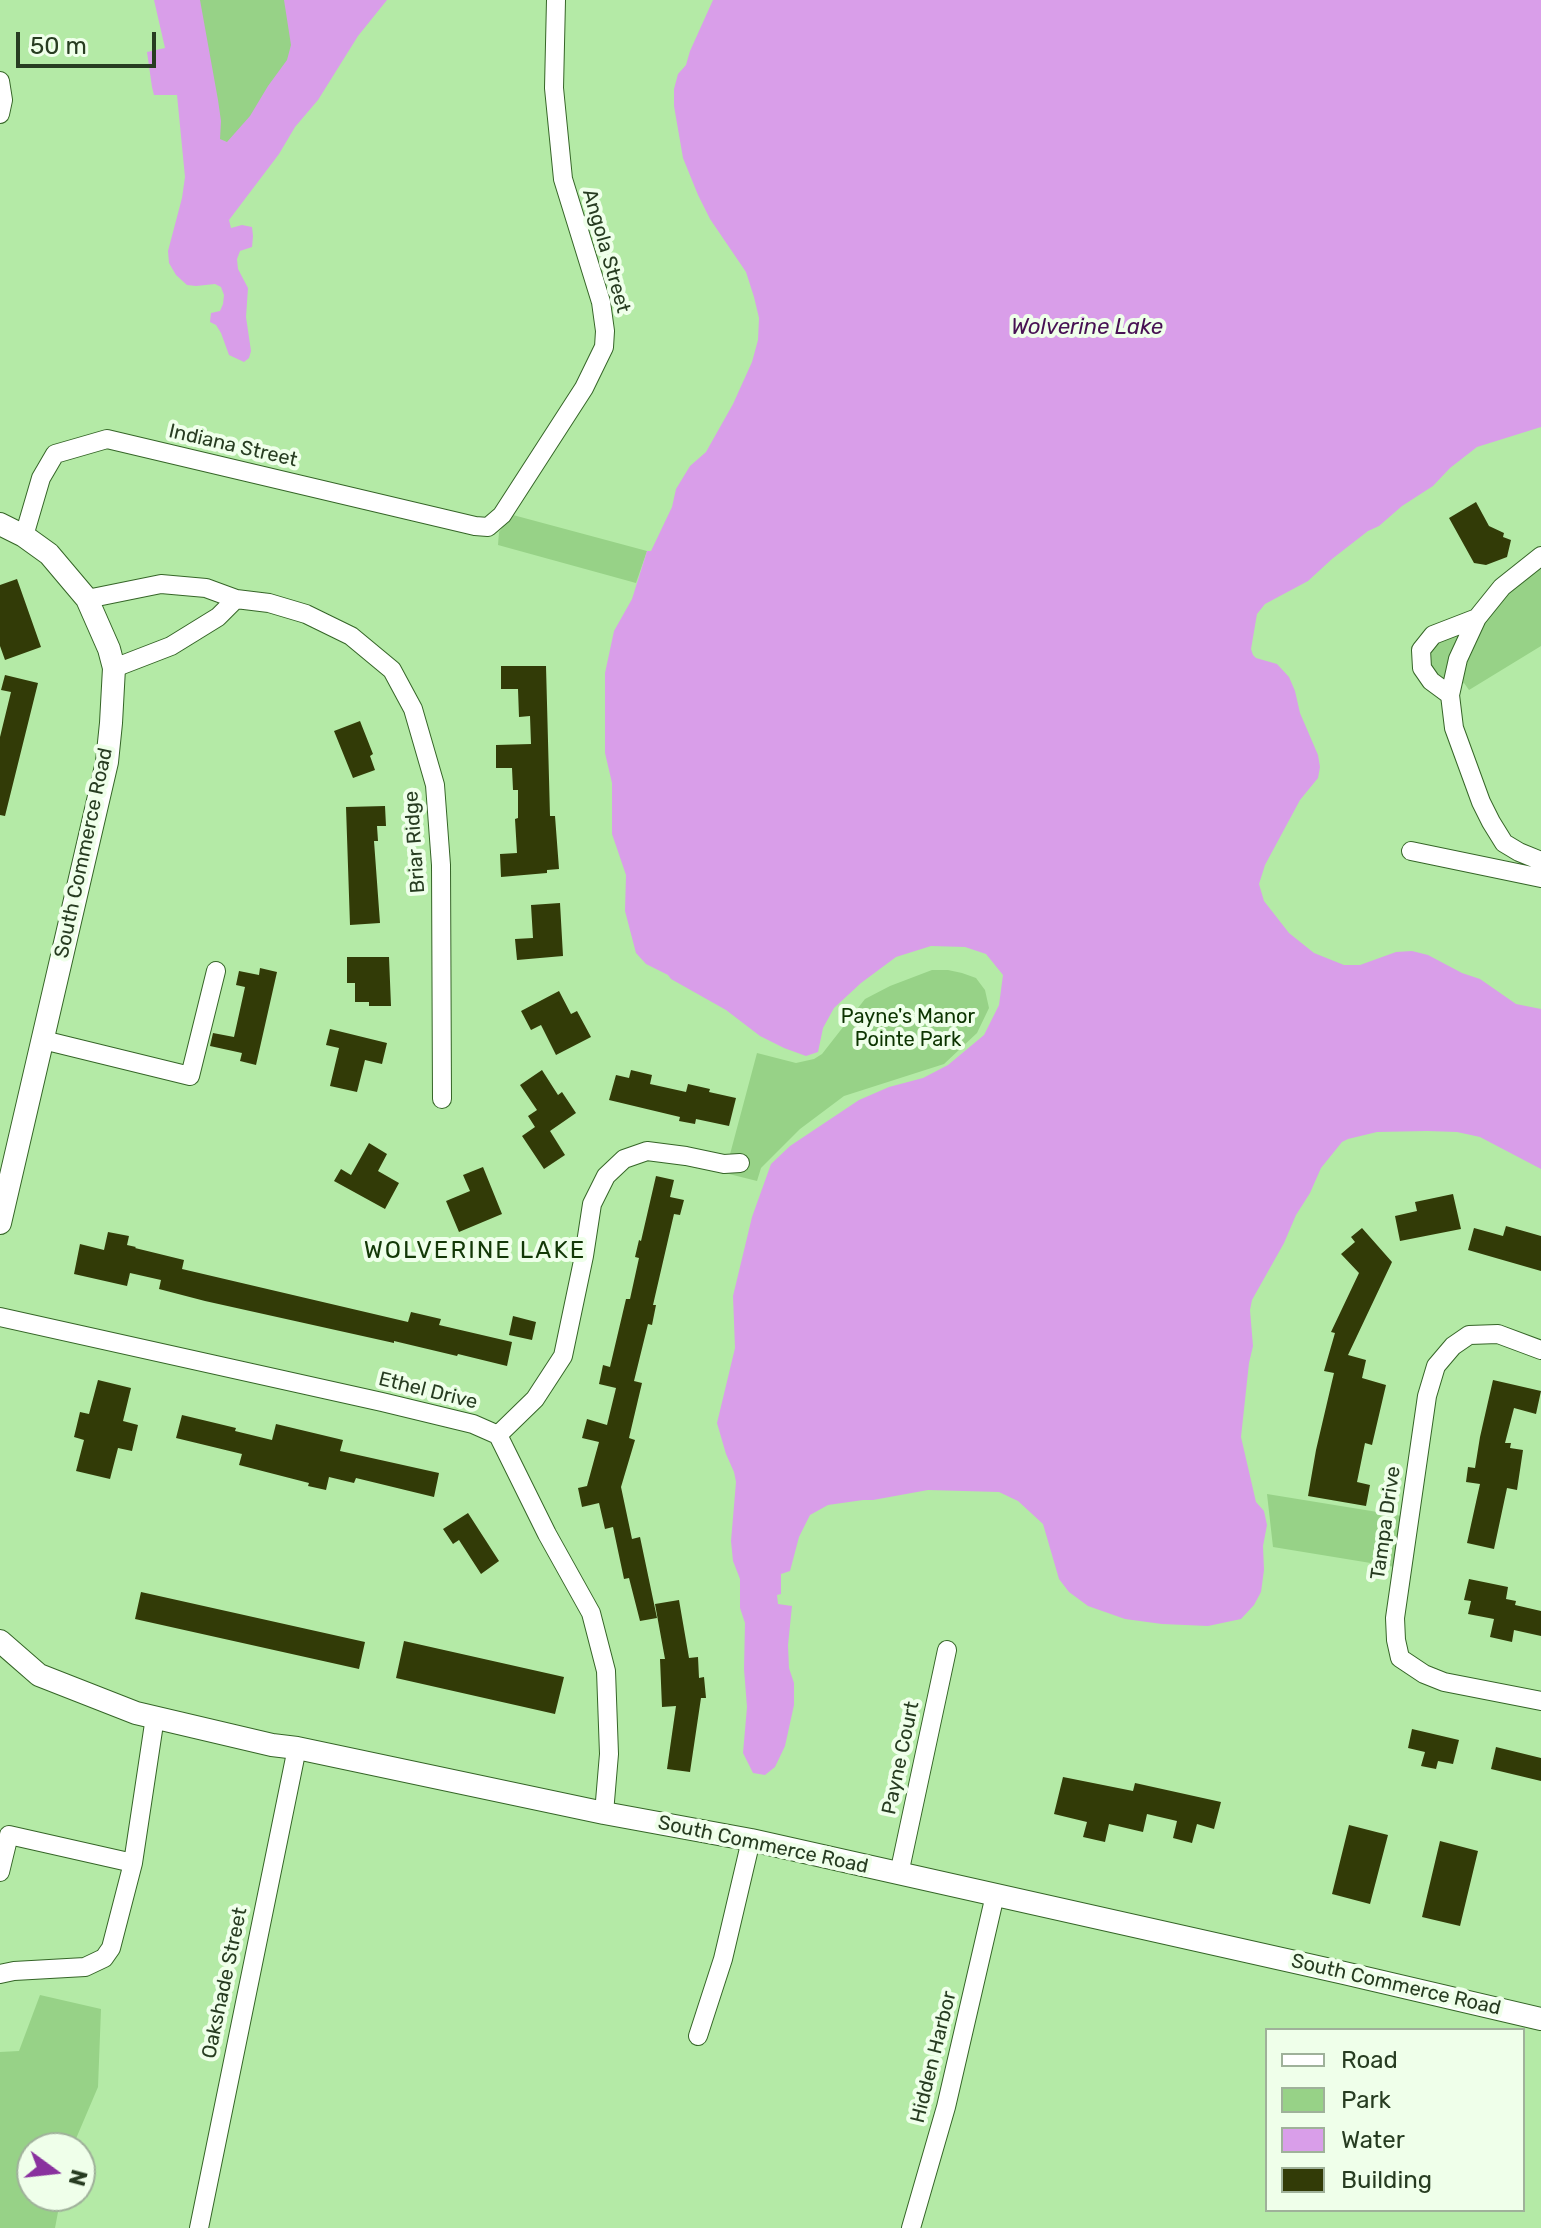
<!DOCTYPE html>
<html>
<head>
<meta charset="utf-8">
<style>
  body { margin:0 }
  #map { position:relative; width:1541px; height:2228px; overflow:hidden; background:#b4eaa6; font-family:Rubik,sans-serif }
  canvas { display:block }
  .legend { position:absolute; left:1265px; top:2028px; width:260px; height:184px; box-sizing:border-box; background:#efffea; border:2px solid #9fb19a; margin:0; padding:10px 14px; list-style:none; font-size:24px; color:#273c21 }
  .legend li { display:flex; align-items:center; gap:16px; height:40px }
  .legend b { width:40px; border:2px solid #9fb19a }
  .north { position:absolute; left:16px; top:2132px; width:80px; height:80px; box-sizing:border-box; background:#efffea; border:2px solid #9fb19a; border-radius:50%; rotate:105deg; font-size:22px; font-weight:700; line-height:32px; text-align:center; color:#273c21 }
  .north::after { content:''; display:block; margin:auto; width:28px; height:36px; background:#89319e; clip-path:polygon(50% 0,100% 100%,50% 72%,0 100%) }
  .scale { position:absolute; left:16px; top:32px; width:140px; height:36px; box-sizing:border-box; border:4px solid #273c21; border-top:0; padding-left:10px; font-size:24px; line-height:28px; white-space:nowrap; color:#273c21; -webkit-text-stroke:6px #efffea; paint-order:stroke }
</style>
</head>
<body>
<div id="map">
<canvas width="1541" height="2228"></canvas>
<ul class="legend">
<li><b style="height:10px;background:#fff"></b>Road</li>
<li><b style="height:22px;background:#97d287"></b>Park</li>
<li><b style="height:22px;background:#d99ee9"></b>Water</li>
<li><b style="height:22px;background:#323b07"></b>Building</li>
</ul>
<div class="north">N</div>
<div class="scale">50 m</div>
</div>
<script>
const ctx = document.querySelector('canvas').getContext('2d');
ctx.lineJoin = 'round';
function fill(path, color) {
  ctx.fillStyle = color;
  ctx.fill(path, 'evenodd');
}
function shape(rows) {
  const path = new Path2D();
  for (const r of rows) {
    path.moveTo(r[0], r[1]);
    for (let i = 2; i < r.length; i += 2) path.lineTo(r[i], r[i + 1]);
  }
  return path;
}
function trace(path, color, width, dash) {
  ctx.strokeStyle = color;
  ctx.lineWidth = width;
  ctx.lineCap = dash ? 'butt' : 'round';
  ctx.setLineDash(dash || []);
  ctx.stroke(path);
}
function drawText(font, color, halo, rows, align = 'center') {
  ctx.font = font + ' Rubik,sans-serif';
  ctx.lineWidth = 8;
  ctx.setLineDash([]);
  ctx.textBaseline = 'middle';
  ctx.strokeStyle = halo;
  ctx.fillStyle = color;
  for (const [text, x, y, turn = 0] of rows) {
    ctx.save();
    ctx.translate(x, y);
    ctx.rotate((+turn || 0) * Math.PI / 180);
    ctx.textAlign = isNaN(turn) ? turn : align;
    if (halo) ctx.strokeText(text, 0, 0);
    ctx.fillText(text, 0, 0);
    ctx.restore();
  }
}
fill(shape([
  [191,0,347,0,248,148,207,152],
  [513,515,647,551,636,583,498,545,499,532],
  [1541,565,1541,646,1469,690,1464,683,1460,685,1438,680,1430,664,1430,650,1433,644],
  [932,970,948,970,962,973,976,978,985,990,989,1008,977,1033,944,1064,844,1096,800,1129,761,1168,757,1181,725,1173,757,1053,796,1063,814,1059,822,1054,865,999,890,986],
  [1267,1494,1402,1516,1395,1567,1273,1547],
  [40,1995,101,2009,98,2087,72,2148,32,2148,32,2196,61,2196,55,2228,0,2228,0,2052,19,2051]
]), '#97d287');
fill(shape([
  [154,0,200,0,218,100,221,121,220,139,227,142,250,116,268,86,287,60,291,45,284,0,387,0,358,36,318,100,295,127,279,154,229,220,231,228,242,225,252,227,253,236,252,247,240,251,237,259,238,269,248,288,246,317,251,351,249,358,244,362,229,355,221,333,216,325,210,322,211,313,220,311,223,304,224,295,221,287,215,284,196,286,187,285,176,275,169,263,168,251,182,198,185,177,177,95,154,95,152,87,147,52,165,48],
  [713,0,1541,0,1541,427,1477,447,1450,468,1433,486,1402,506,1379,526,1368,531,1332,559,1308,581,1265,604,1257,614,1251,649,1253,655,1256,658,1277,664,1289,677,1295,691,1300,713,1318,755,1320,767,1318,778,1300,800,1265,865,1259,884,1264,901,1289,933,1314,953,1344,965,1360,965,1396,952,1412,951,1428,955,1462,973,1480,979,1516,1004,1541,1009,1541,1169,1480,1137,1457,1132,1427,1131,1377,1132,1348,1139,1342,1142,1321,1168,1310,1193,1296,1215,1284,1243,1252,1300,1250,1310,1253,1346,1249,1363,1241,1437,1256,1502,1264,1511,1267,1525,1263,1546,1264,1570,1261,1592,1254,1605,1241,1619,1208,1626,1162,1624,1125,1619,1088,1606,1069,1592,1059,1579,1043,1524,1018,1501,999,1492,928,1490,873,1500,863,1500,828,1505,810,1515,799,1537,790,1571,781,1574,781,1594,777,1595,778,1604,792,1606,788,1645,789,1668,794,1683,794,1705,785,1746,775,1767,765,1775,753,1773,743,1753,747,1707,744,1669,745,1623,740,1608,740,1579,733,1561,731,1541,736,1482,734,1472,726,1454,717,1423,735,1348,733,1296,752,1217,771,1164,790,1146,859,1100,889,1087,923,1078,948,1065,984,1035,999,1005,1003,975,986,954,965,947,931,946,896,957,861,983,834,1008,823,1028,818,1052,806,1056,784,1048,760,1036,726,1010,671,979,668,975,646,964,636,953,625,911,626,875,612,834,612,783,605,753,605,673,614,631,632,599,647,551,651,551,672,507,676,489,690,466,706,452,733,404,752,362,758,340,759,318,754,297,746,272,710,219,698,195,683,158,674,106,674,89,678,74,686,65,690,51]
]), '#d99ee9');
fill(shape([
  [1476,502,1489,526,1504,533,1503,537,1511,540,1507,557,1486,565,1474,563,1449,518],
  [17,579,41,647,5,660,0,646,0,585],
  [501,666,546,666,550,816,555,816,559,869,547,870,547,873,501,877,500,854,517,853,515,819,518,818,518,790,513,790,512,768,496,768,496,745,531,744,530,716,519,717,518,689,501,689],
  [5,675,38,683,5,816,0,815,0,737,11,692,1,690],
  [360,721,373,754,370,756,375,770,353,778,334,731],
  [385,806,386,826,377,826,378,841,374,841,380,923,350,925,346,807],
  [560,903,563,956,517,960,515,939,533,938,531,905],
  [347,957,389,957,391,1006,369,1006,369,1002,355,1002,355,983,347,983],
  [260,968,277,972,256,1065,240,1061,242,1053,210,1046,213,1033,234,1037,245,987,236,985,239,971,259,975],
  [559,991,571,1014,577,1011,591,1037,556,1055,541,1025,531,1030,521,1011],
  [330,1029,387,1043,382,1064,365,1060,357,1092,330,1086,339,1048,326,1045],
  [542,1070,558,1095,562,1092,576,1113,550,1131,565,1155,544,1169,522,1136,535,1127,528,1116,537,1110,520,1085],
  [631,1070,652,1075,650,1084,686,1092,688,1084,710,1089,709,1092,736,1098,729,1126,696,1119,695,1124,679,1121,680,1117,609,1100,616,1075,629,1078],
  [369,1143,387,1154,378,1171,399,1183,385,1209,334,1181,341,1169,351,1175],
  [483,1167,502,1214,459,1232,446,1201,470,1191,463,1175],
  [656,1176,674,1180,670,1197,684,1200,680,1215,674,1214,653,1305,656,1305,652,1325,648,1324,634,1381,642,1383,629,1438,635,1440,621,1487,632,1539,640,1537,657,1618,640,1621,629,1578,624,1579,613,1527,605,1529,599,1503,582,1507,578,1488,587,1486,599,1442,582,1438,587,1419,607,1425,616,1388,599,1384,603,1365,610,1367,626,1299,630,1299,639,1258,635,1257,639,1240,641,1241],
  [1453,1194,1461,1229,1400,1241,1395,1216,1417,1211,1415,1202],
  [1506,1226,1541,1236,1541,1271,1468,1250,1474,1228,1503,1236],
  [1362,1228,1392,1262,1348,1355,1366,1360,1362,1378,1386,1385,1372,1445,1365,1443,1357,1482,1370,1485,1366,1506,1308,1496,1316,1450,1334,1373,1324,1371,1335,1333,1331,1332,1359,1273,1341,1254,1355,1242,1351,1237],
  [108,1232,129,1236,127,1245,136,1247,135,1248,184,1260,182,1269,408,1322,411,1312,441,1319,439,1325,512,1342,507,1366,458,1354,457,1356,394,1341,394,1343,205,1301,159,1289,161,1280,130,1273,127,1286,74,1274,80,1244,104,1250],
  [513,1316,536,1322,532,1340,509,1335],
  [98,1380,131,1388,123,1421,138,1425,132,1451,118,1448,110,1479,76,1471,84,1440,74,1437,80,1412,89,1414],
  [1493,1380,1541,1391,1536,1414,1514,1408,1505,1443,1511,1443,1510,1448,1523,1450,1517,1490,1507,1488,1494,1549,1467,1543,1480,1484,1466,1482,1468,1467,1475,1468,1480,1437],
  [182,1415,236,1428,235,1431,272,1440,276,1424,343,1440,340,1451,439,1473,434,1497,356,1478,354,1483,329,1477,326,1490,308,1486,309,1483,239,1465,242,1454,176,1438],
  [468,1513,499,1561,481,1574,459,1540,453,1544,443,1529],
  [1469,1579,1508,1587,1506,1599,1516,1601,1515,1605,1541,1611,1541,1636,1514,1630,1512,1642,1490,1637,1494,1619,1468,1614,1471,1601,1464,1600],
  [141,1592,365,1642,359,1669,135,1619],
  [679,1600,689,1658,698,1657,699,1678,704,1677,706,1698,701,1698,690,1772,667,1769,676,1706,662,1707,660,1659,665,1659,655,1604],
  [404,1641,564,1677,555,1714,396,1678],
  [1412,1729,1459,1740,1453,1764,1438,1761,1436,1769,1421,1766,1425,1752,1408,1748],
  [1496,1747,1541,1758,1541,1781,1491,1769],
  [1063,1777,1133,1791,1135,1783,1221,1802,1214,1829,1197,1824,1192,1843,1173,1838,1177,1821,1147,1814,1143,1832,1109,1824,1105,1842,1083,1837,1087,1822,1054,1814],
  [1349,1825,1388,1835,1370,1904,1332,1894],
  [1440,1841,1478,1851,1460,1926,1422,1917]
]), '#323b07');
const minor = shape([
  [0,81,3,100,0,114],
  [24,536,41,478,55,454,107,439,475,526,488,527,502,515,584,388,604,347,605,331,601,302,563,179,554,88,556,0],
  [1541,556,1502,587,1477,618,1458,659,1450,695,1454,728,1481,802,1491,822,1504,843,1519,852,1541,861],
  [87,599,161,584,206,588,236,599,269,603,306,614,351,636,392,670,413,709,435,785,441,865,442,1099],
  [114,668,171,646,218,617,236,599],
  [1450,695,1431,681,1422,668,1421,650,1433,635,1477,618],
  [1411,851,1541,878],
  [43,1040,190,1076,216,971],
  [0,1317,382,1402,473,1424,498,1435,547,1534,591,1613,606,1671,609,1754,604,1813],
  [1541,1350,1498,1334,1469,1335,1453,1346,1436,1366,1427,1396,1395,1618,1396,1640,1400,1658,1424,1674,1444,1682,1541,1701],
  [498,1435,535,1399,563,1356,584,1256,592,1204,606,1176,624,1159,647,1151,686,1156,724,1164,740,1163],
  [0,1872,9,1835,133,1863],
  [899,1874,947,1650],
  [0,1974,14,1971,85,1967,104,1958,111,1948,133,1863,155,1717],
  [698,2036,723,1959,751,1840],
  [199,2228,297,1748],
  [911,2228,946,2107,995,1895]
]);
const tertiary = shape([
  [0,524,24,536,49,554,87,599,109,649,114,668,111,723,107,762,0,1223],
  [0,1641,39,1675,136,1713,272,1745,297,1748,604,1813,751,1840,1344,1973,1541,2019]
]);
trace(minor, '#356527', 20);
trace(tertiary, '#356527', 24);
trace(minor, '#fff', 18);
trace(tertiary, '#fff', 22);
drawText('20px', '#273c21', '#efffea', [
  ["Angola Street",606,251,74],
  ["Indiana Street",233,446,13],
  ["Briar Ridge",415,842,-94],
  ["South Commerce Road",84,853,-78],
  ["Ethel Drive",428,1391,14],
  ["Tampa Drive",1386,1523,-82],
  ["Payne Court",901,1758,-78],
  ["South Commerce Road",763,1845,12],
  ["Oakshade Street",225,1983,-78],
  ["South Commerce Road",1396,1985,13],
  ["Hidden Harbor",934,2057,-76]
]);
drawText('20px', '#0c3400', '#efffea', [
  ["Payne's Manor",908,1017],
  ["Pointe Park",908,1040]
]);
drawText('italic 22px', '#471153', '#efffea', [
  ["Wolverine Lake",1087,328]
]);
ctx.letterSpacing = '2px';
drawText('24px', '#133807', '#efffea', [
  ["WOLVERINE LAKE",475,1251]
]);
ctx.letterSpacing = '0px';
</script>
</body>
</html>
